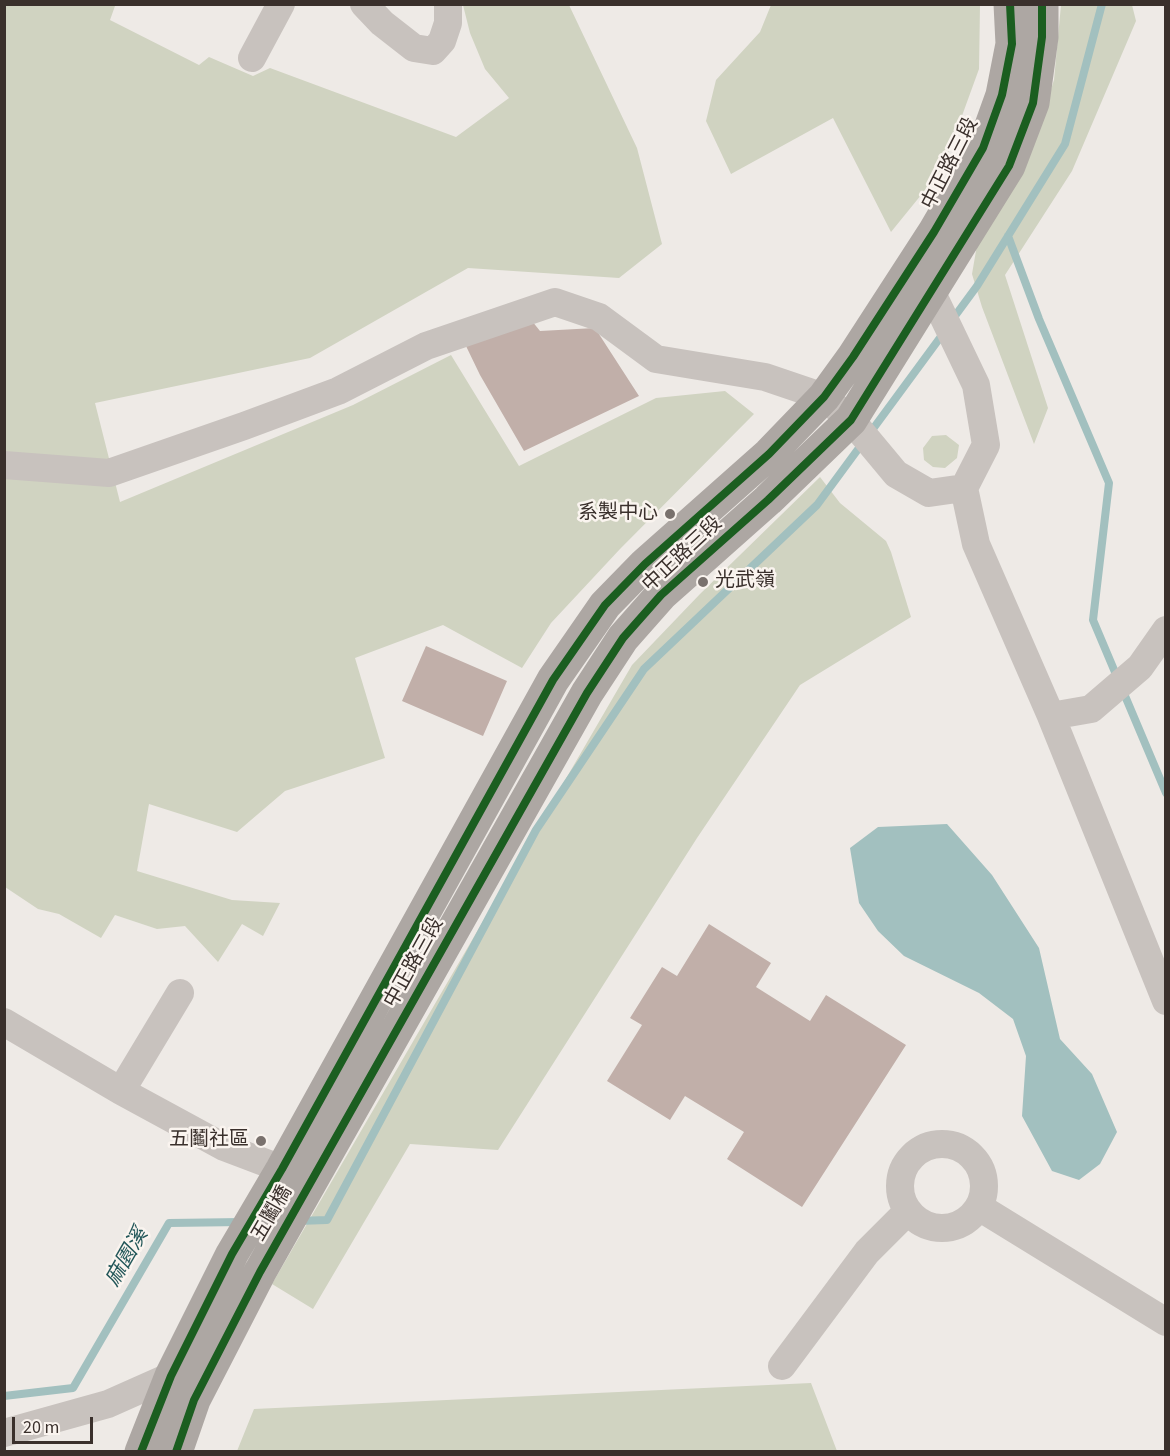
<!DOCTYPE html>
<html>
<head>
<meta charset="utf-8">
<style>
  body { margin:0 }
  #map { position:relative; width:1170px; height:1456px; overflow:hidden; background:#eeeae6; font-family:"Source Sans 3",sans-serif }
  canvas { display:block }
  .frame { position:absolute; inset:0; border:6px solid #3a302c; pointer-events:none }
  .scale { position:absolute; left:12px; top:1417px; width:81px; height:27px; box-sizing:border-box; border:3px solid #3a302c; border-top:0; padding-left:8px; font-size:18px; line-height:21px; white-space:nowrap; color:#3a302c; -webkit-text-stroke:4px #faf4ef; paint-order:stroke }
</style>
</head>
<body>
<div id="map">
<canvas width="1170" height="1456"></canvas>
<div class="frame"></div>
<div class="scale">20 m</div>
</div>
<script>
const ctx = document.querySelector('canvas').getContext('2d');
ctx.lineJoin = 'round';
function fill(path, color) {
  ctx.fillStyle = color;
  ctx.fill(path, 'evenodd');
}
function shape(rows) {
  const path = new Path2D();
  for (const r of rows) {
    if (r.length === 3) {
      path.moveTo(r[0] + r[2], r[1]);
      path.arc(r[0], r[1], r[2], 0, 2 * Math.PI);
      continue;
    }
    path.moveTo(r[0], r[1]);
    for (let i = 2; i < r.length; i += 2) path.lineTo(r[i], r[i + 1]);
  }
  return path;
}
function trace(path, color, width, dash) {
  ctx.strokeStyle = color;
  ctx.lineWidth = width;
  ctx.lineCap = dash ? 'butt' : 'round';
  ctx.setLineDash(dash || []);
  ctx.stroke(path);
}
function drawText(font, color, halo, rows, align = 'center') {
  ctx.font = font + ' "Source Sans 3","Noto Sans TC",sans-serif';
  ctx.lineWidth = 5;
  ctx.setLineDash([]);
  ctx.textBaseline = 'middle';
  ctx.strokeStyle = halo;
  ctx.fillStyle = color;
  for (const [text, x, y, turn = 0] of rows) {
    ctx.save();
    ctx.translate(x, y);
    ctx.rotate((+turn || 0) * Math.PI / 180);
    ctx.textAlign = isNaN(turn) ? turn : align;
    if (halo) ctx.strokeText(text, 0, 0);
    ctx.fillText(text, 0, 0);
    ctx.restore();
  }
}
fill(shape([
  [4,5,113,5,115,6,110,20,199,65,209,57,253,76,270,68,456,137,509,98,485,69,470,33,463,5,569,5,637,148,662,244,619,278,468,268,310,358,95,403,120,502,353,405,451,355,519,466,656,398,725,391,754,414,620,549,551,623,522,668,443,625,355,658,385,758,285,791,237,832,149,804,137,871,232,900,280,903,263,936,242,924,218,962,185,926,157,929,115,915,101,938,59,914,38,909,5,887],
  [771,5,980,5,979,69,943,168,891,232,833,118,731,174,706,121,716,80,760,32],
  [1061,5,1132,5,1136,21,1072,171,1005,275,1048,408,1034,444,982,307,972,274,977,245,1025,169,1054,80],
  [946,435,959,445,957,458,945,468,933,467,924,460,923,448,932,436],
  [820,477,840,503,886,541,891,552,911,617,800,685,697,838,498,1150,410,1144,313,1309,272,1284,632,665,700,594],
  [811,1383,837,1451,237,1451,254,1409]
]), '#d0d3c1');
fill(shape([
  [947,824,992,875,1039,948,1060,1039,1092,1074,1117,1132,1100,1164,1079,1180,1052,1171,1022,1116,1026,1056,1013,1019,979,993,904,956,878,931,859,903,850,848,878,827]
]), '#a2c0bf');
trace(shape([
  [1008,236,1039,319,1109,483,1093,620,1166,793],
  [952,320,977,286,1065,144,1102,4],
  [297,1221,327,1220,536,830,644,669,817,505,945,331],
  [4,1396,73,1388,169,1223,242,1222]
]), '#a2c0bf', 8);
fill(shape([
  [532,321,540,331,595,328,639,396,524,451,480,375,466,346],
  [426,646,507,681,483,736,402,701],
  [709,924,771,963,756,987,810,1021,826,995,906,1045,802,1207,727,1159,744,1132,685,1096,670,1120,607,1081,642,1025,630,1018,662,967,677,976]
]), '#c1afa9');
trace(shape([
  [364,4,382,23,414,48,433,51,442,41,448,23,448,4],
  [252,58,281,4],
  [919,277,931,291,976,385,986,445,964,488,976,544,1051,716,1166,1001],
  [4,465,109,473,244,426,338,391,426,346,555,302,599,317,656,359,765,377,824,397,851,420,896,474,929,493,964,488],
  [1051,716,1091,709,1140,667,1166,630],
  [4,1022,121,1091,224,1147,282,1169,302,1171],
  [121,1091,180,993],
  [942,1186,42],
  [979,1207,1166,1322],
  [782,1366,867,1252,908,1211],
  [4,1433,108,1404,171,1376]
]), '#c8c2be', 28);
trace(shape([
  [141,1452,171,1376,232,1254,282,1169,553,680,605,605,645,564,769,454,824,397,853,357,934,232,983,148,1002,95,1012,44,1010,4],
  [176,1452,194,1400,260,1272,587,693,623,638,661,595,768,500,851,420,1009,166,1033,103,1042,37,1042,4]
]), '#ada7a3', 33);
trace(shape([
  [141,1452,171,1376,232,1254,282,1169,553,680,605,605,645,564,769,454,824,397,853,357,934,232,983,148,1002,95,1012,44,1010,4],
  [176,1452,194,1400,260,1272,587,693,623,638,661,595,768,500,851,420,1009,166,1033,103,1042,37,1042,4]
]), '#1b5e20', 8);
for (const [x, y, r, color] of [
  [670,514,6,"#79716d"],
  [703,582,6,"#79716d"],
  [261,1141,6,"#79716d"]
]) {
  const dot = new Path2D();
  dot.arc(x, y, r, 0, 2 * Math.PI);
  ctx.fillStyle = color;
  ctx.fill(dot);
  trace(dot, '#faf4ef', 2);
}
drawText('20px', '#3a302c', '#faf4ef', [
  ["中正路三段",951,164,-63],
  ["中正路三段",683,555,-43],
  ["中正路三段",415,963,-61],
  ["五鬮橋",273,1214,-60]
]);
drawText('20px', '#3a302c', '#faf4ef', [
  ["系製中心",658,514],
  ["光武嶺",715,582,"left"],
  ["五鬮社區",249,1141]
], 'right');
drawText('italic 21px', '#235759', '#faf4ef', [
  ["麻園溪",128,1258,-60]
]);
</script>
</body>
</html>
